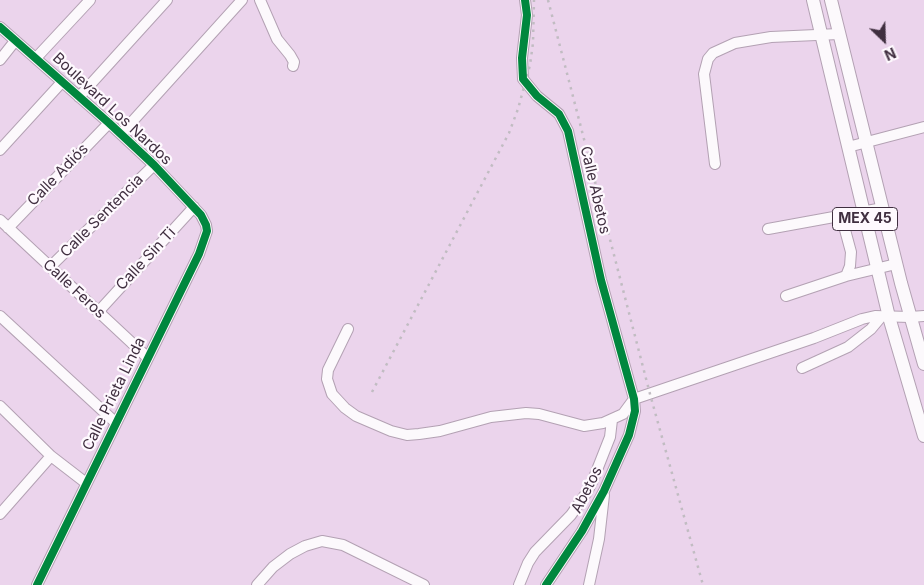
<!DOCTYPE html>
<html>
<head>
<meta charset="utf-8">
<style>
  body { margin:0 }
  #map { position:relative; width:924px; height:585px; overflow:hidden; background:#ebd4ec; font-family:Inter,sans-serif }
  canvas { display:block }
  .north { position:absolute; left:859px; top:15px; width:50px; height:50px; -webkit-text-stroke:4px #fef9fe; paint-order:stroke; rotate:156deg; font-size:14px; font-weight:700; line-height:20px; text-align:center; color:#402f40 }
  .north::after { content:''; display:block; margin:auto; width:18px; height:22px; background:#402f40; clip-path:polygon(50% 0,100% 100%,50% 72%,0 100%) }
</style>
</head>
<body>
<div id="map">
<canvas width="924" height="585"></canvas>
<div class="north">N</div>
</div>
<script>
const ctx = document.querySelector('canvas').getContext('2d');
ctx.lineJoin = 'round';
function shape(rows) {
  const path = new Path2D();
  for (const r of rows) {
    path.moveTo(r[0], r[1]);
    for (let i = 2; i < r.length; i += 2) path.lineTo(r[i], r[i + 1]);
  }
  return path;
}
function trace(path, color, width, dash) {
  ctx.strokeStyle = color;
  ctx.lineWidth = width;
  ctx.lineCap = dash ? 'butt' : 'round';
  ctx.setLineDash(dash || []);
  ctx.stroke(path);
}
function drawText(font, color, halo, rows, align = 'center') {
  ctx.font = font + ' Inter,sans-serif';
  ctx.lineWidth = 4.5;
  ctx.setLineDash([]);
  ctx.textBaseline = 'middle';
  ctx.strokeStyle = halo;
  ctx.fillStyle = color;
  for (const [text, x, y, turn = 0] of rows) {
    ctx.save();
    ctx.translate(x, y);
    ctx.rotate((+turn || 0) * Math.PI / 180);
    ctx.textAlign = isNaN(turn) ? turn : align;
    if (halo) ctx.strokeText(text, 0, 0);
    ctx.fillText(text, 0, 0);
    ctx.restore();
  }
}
const minor = shape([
  [260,0,277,39,290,55,294,62,293,66],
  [525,0,527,15,522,58,523,79,537,96,559,114,568,131,601,280,634,399,635,411,629,435,604,491,582,531,546,585],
  [0,27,109,123,154,165,201,215,206,225,207,231,199,254,37,585],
  [36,58,90,0],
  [0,60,15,41],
  [79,97,167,0],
  [121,134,242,0],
  [848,147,924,127],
  [0,150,62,82],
  [715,164,704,74,708,59,713,53,735,43,771,37,839,34],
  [841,215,851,252,850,266,846,276],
  [0,220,148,358],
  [8,228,109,123],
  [768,229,883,208],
  [50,267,154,165],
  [786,296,846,276,896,264],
  [99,311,194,207],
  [0,316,116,423],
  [348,329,328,370,327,379,332,394,345,408,356,416,391,431,407,435,419,434,440,431,491,417,526,413,539,414,584,426,603,423,623,414,634,399,814,338,862,319,875,316,910,317,924,316],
  [802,368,848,347,871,329,881,317],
  [0,406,51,456,86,483],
  [0,514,51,456],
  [257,585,273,567,290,554,305,546,322,541,343,545,424,585],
  [519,585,528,563,535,552,571,515,587,492,593,480,610,437,612,420],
  [589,585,599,539,604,495]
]);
const major = shape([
  [813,0,889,317,924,436],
  [831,0,901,283,924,364]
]);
trace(minor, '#b3a1b3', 12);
trace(major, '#b3a1b3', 14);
trace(minor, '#fcf9fc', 10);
trace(major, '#fcf9fc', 12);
trace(shape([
  [548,0,650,394,703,585],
  [372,392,509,133,518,109,530,65,533,43,534,0]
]), '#c1bcc2', 2.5, [2.5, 5]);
trace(shape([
  [525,0,527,15,522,58,523,79,537,96,559,114,568,131,601,280,634,399,635,411,629,435,604,491,582,531,546,585],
  [0,27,109,123,154,165,201,215,206,225,207,231,199,254,37,585]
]), '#00873e', 8);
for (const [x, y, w] of [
  [865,219,65]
]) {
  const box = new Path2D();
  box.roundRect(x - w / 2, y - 11.5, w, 23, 4);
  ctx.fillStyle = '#fef9fe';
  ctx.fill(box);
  trace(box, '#402f40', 1);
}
drawText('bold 14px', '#402f40', null, [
  ["MEX 45",865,219]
]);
drawText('15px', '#402f40', '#fef9fe', [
  ["Boulevard Los Nardos",112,109,43],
  ["Calle Adiós",58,175,-46],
  ["Calle Abetos",595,190,77],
  ["Calle Sentencia",102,216,-45],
  ["Calle Sin Ti",146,259,-47],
  ["Calle Feros",74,289,43],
  ["Calle Prieta Linda",114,394,-64],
  ["Abetos",587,490,-63]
]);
</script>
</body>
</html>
